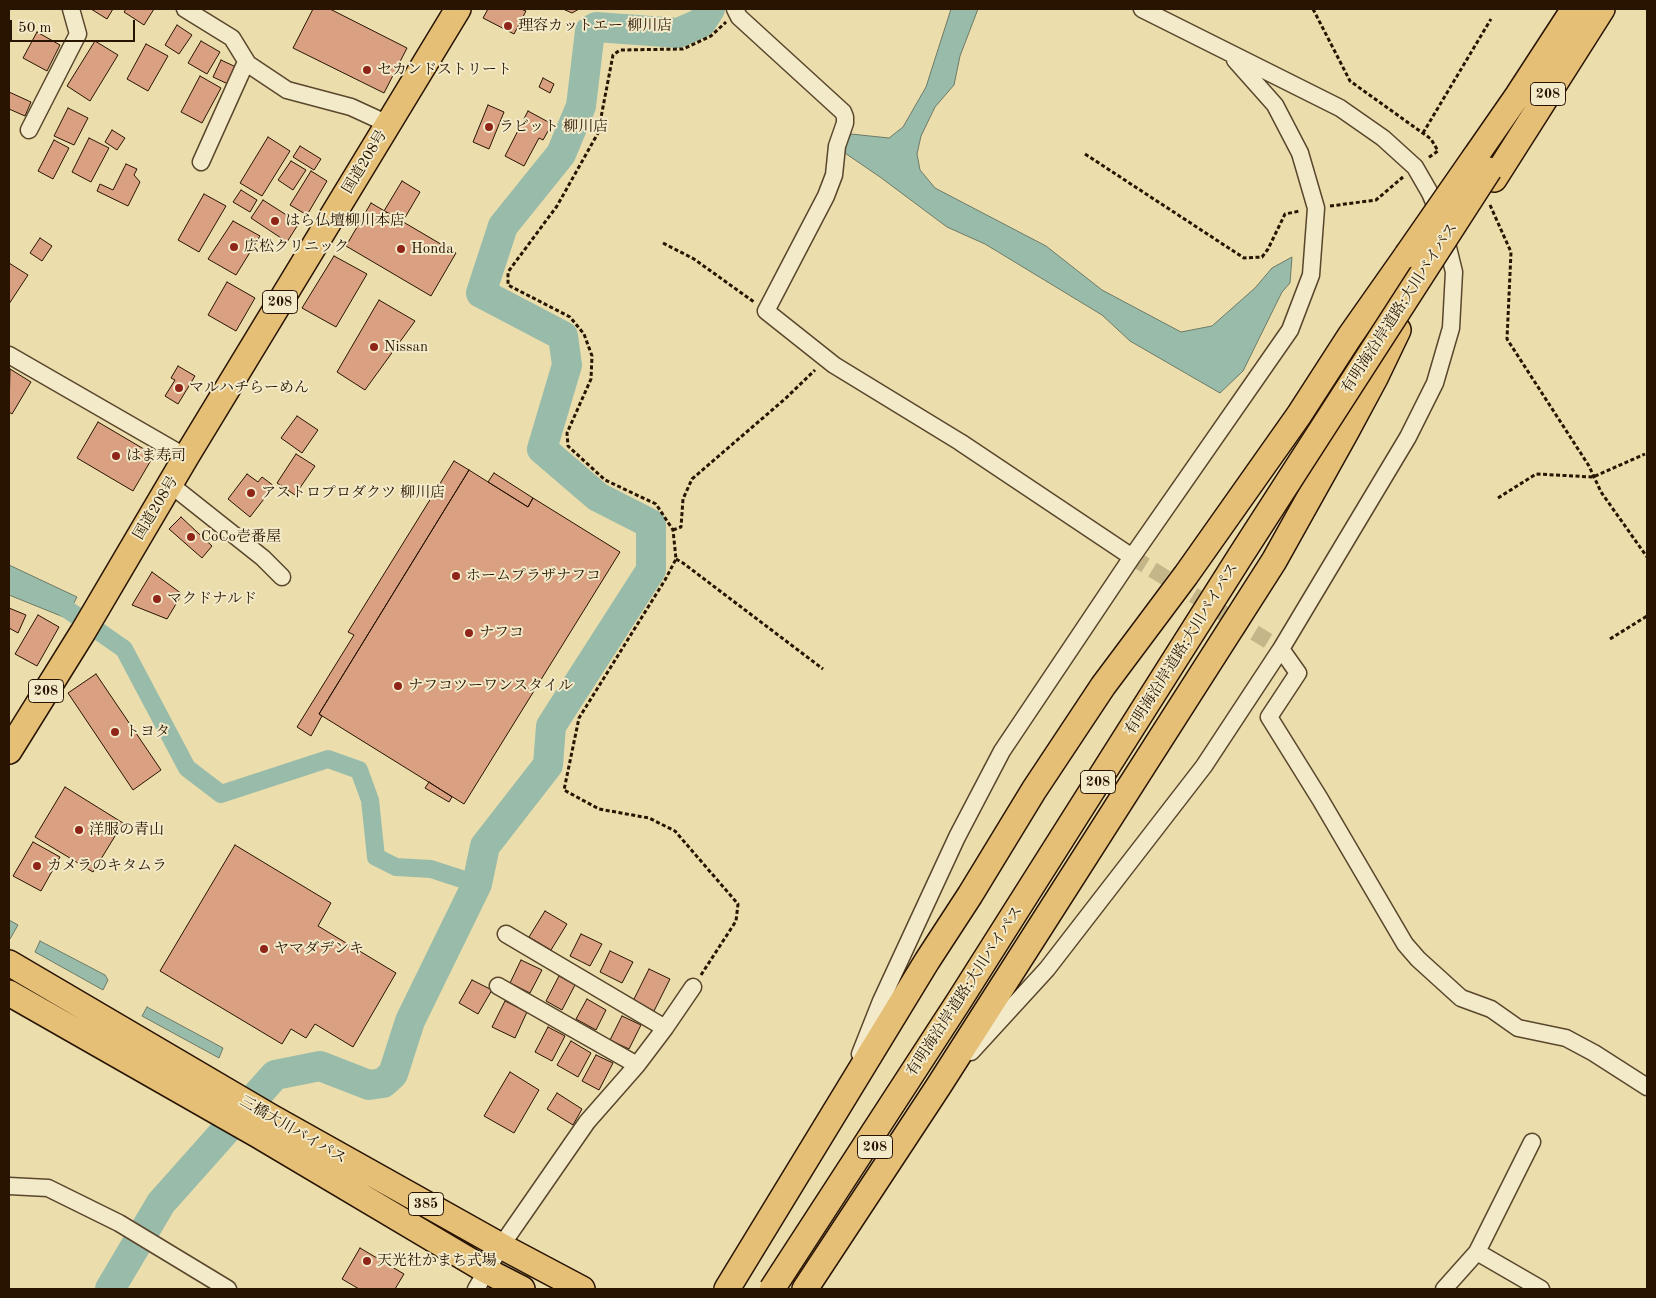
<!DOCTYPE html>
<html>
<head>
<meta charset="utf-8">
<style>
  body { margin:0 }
  #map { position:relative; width:1656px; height:1298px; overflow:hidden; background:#ecdeac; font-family:"Old Standard TT",serif }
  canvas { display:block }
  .frame { position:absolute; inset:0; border:10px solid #281401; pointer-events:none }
  .scale { position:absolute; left:10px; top:20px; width:125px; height:22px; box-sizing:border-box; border:2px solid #281401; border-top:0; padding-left:6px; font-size:15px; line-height:18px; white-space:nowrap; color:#281401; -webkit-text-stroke:4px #f3eac9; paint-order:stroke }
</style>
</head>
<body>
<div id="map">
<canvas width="1656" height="1298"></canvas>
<div class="frame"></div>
<div class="scale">50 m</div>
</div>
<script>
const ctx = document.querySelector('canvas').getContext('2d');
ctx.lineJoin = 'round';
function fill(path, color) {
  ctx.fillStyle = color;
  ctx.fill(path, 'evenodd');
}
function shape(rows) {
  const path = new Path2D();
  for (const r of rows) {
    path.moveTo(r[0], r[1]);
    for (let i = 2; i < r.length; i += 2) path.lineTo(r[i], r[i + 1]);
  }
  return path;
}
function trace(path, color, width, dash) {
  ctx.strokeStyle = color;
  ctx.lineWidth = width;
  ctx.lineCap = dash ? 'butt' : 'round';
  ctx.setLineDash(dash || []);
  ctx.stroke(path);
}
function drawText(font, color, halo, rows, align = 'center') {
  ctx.font = font + ' "Old Standard TT","Noto Serif JP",serif';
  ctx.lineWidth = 4;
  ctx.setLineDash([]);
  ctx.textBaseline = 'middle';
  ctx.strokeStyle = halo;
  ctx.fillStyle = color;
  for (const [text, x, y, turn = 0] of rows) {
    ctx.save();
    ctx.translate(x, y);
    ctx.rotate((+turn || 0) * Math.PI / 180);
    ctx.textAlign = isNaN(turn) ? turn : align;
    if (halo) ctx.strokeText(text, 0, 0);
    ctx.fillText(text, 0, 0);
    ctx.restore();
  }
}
const water = shape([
  [951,9,978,9,960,56,954,85,935,107,921,136,917,154,920,170,935,188,1046,246,1102,290,1181,332,1212,326,1255,288,1272,268,1292,257,1290,283,1282,292,1243,371,1220,393,1130,341,1102,315,985,244,947,227,880,177,842,151,851,134,889,138,903,127,926,87,951,9],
  [9,565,77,597,66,618,9,595,9,565],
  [9,920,18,925,10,939,9,938,9,920],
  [40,941,105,975,108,980,103,990,35,952,40,941],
  [147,1007,223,1048,219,1058,142,1016,147,1007]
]);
fill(water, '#99bcaa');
trace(water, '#6c7966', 1);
trace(shape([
  [9,579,51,598,124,649,187,768,221,794,328,759,359,770,370,800,376,857,396,867,431,869,477,884]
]), '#99bcaa', 18);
trace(shape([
  [110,1289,161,1203,275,1075,320,1066,369,1085,383,1083,393,1074,410,1021,477,884,485,846,548,765,551,726,651,570,651,524,598,497,542,449,567,365,563,336,481,293,503,226,561,154,581,106,590,31,596,27,678,33,701,23,710,9]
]), '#99bcaa', 30);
const building = shape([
  [91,9,113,9,107,19,91,9],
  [126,9,154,9,144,25,124,12,126,9],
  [313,9,330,9,407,48,384,93,293,48,313,9],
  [488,9,521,9,526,11,514,34,483,18,488,9],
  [563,9,579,9,572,13,563,9],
  [177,25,192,35,179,54,165,45,177,25],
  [37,32,60,45,47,71,23,58,37,32],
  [95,41,118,55,90,101,67,86,95,41],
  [201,41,220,52,207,74,188,63,201,41],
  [146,44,168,56,148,91,127,79,146,44],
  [221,60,236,67,228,84,213,77,221,60],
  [200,76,221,88,202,123,181,112,200,76],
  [543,78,554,84,550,93,539,87,543,78],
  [9,92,31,102,25,116,9,109,9,92],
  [488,105,504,112,489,149,473,142,488,105],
  [68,108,88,118,74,145,54,136,68,108],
  [528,111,552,124,543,140,539,138,524,166,505,156,528,111],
  [112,130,125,138,117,150,105,142,112,130],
  [268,137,290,151,262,196,240,183,268,137],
  [89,138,109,148,91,182,72,172,89,138],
  [54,140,69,148,53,179,38,171,54,140],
  [300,146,321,159,314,170,293,157,300,146],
  [291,161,306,170,293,190,278,180,291,161],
  [126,164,137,169,134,175,140,182,128,206,97,191,100,184,113,190,126,164],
  [311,171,327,181,307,215,290,205,311,171],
  [402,181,420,192,403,221,384,211,402,181],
  [241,190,257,200,250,212,233,202,241,190],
  [204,194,226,206,199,252,178,240,204,194],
  [263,200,299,223,287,242,251,218,263,200],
  [371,203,456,253,431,296,346,246,371,203],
  [233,221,260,236,236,275,208,259,233,221],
  [40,238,52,246,42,261,30,253,40,238],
  [334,256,367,274,336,327,302,308,334,256],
  [9,263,28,275,9,304,9,263],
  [227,282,255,298,236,331,208,315,227,282],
  [379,300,415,321,365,390,337,372,379,300],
  [178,366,195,376,178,404,165,396,175,380,171,378,178,366],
  [10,369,31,382,12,414,9,412,10,369],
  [297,416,318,430,302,453,281,438,297,416],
  [98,422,154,455,133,491,77,458,98,422],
  [296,454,315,466,295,495,277,483,296,454],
  [454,461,469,470,319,714,322,716,311,736,297,727,354,635,348,632,454,461],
  [469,470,528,507,533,498,620,552,464,804,319,714,469,470],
  [494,473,533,498,528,507,488,482,494,473],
  [247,474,258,482,262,477,274,486,250,517,228,499,247,474],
  [181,517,212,546,202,558,169,529,181,517],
  [152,572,182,594,167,619,132,605,152,572],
  [9,608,26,615,18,633,9,628,9,608],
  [38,615,59,627,37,666,15,654,38,615],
  [96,674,161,770,133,790,68,693,96,674],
  [429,782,452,797,449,802,425,788,429,782],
  [65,787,123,823,93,872,35,837,65,787],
  [33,842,60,857,41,891,13,876,33,842],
  [235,845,331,903,318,926,396,973,353,1047,315,1024,306,1038,291,1029,282,1044,160,971,235,845],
  [545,911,567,924,551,950,529,937,545,911],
  [581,934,602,944,590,966,570,956,581,934],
  [610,951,633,962,622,983,600,972,610,951],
  [521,960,542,970,530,993,510,983,521,960],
  [649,969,670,979,654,1011,633,1001,649,969],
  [559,976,575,985,562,1010,546,1001,559,976],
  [472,980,492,990,478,1014,459,1003,472,980],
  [587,999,606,1010,596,1030,576,1019,587,999],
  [505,1001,527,1012,515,1038,492,1027,505,1001],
  [622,1016,641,1025,629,1049,610,1040,622,1016],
  [548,1027,565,1036,552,1061,535,1052,548,1027],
  [571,1041,591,1053,578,1077,557,1065,571,1041],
  [596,1055,613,1063,599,1090,582,1081,596,1055],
  [510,1072,539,1090,514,1133,484,1116,510,1072],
  [557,1093,582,1109,573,1125,547,1109,557,1093],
  [360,1248,404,1274,395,1289,359,1289,342,1279,360,1248]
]);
fill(building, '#d9a181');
trace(building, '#281401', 1);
trace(shape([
  [1132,557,1281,649]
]), '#c5b68a', 16, [16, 8]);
const minor = shape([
  [185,9,232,38,248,64,287,90,351,107,388,124],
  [735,9,739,17,843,112,845,117,845,123,837,146,834,175,826,196,766,311,834,365,960,442,1132,557],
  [29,130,78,34,71,9],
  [201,162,246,62],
  [9,355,186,457],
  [171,485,263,558,282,577],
  [1281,649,1298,673,1269,717,1320,799,1405,944,1418,959,1461,998,1491,1009,1518,1028,1566,1038,1594,1053,1647,1087],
  [506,934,665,1028],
  [498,986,637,1065],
  [971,1052,1047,969,1204,766,1281,649,1408,437,1435,383,1451,328,1454,272,1441,219,1430,193,1415,167,1383,138,1340,108,1142,9],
  [860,1054,881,1001,957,837,1002,751,1132,557,1290,330,1311,275,1316,208,1300,153,1275,105,1235,60],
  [1532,1142,1477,1252,1541,1289],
  [9,1186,48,1188,119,1223,228,1289],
  [476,1289,501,1246,587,1122,637,1065,665,1028,693,987],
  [1444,1289,1477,1252]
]);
const highway = shape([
  [1475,157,1518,95,1574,9],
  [1494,179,1602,9],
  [9,751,83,632,186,457,458,9],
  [9,963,271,1117,501,1246,582,1289],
  [9,993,258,1135,487,1271,522,1289],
  [727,1289,927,961,970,895,1034,790,1103,686,1186,575,1299,415,1350,336,1407,255],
  [805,1289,938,1087,1274,561,1346,432,1375,378,1398,330]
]);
trace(minor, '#59462c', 19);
trace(highway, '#281401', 28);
trace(shape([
  [1313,9,1350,81,1431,139,1438,151,1428,158],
  [1423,133,1491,19],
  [1085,154,1244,258,1262,257,1268,249,1285,214,1300,211],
  [1490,205,1511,252,1507,339,1589,466,1601,492,1647,557],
  [1330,206,1376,200,1403,177],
  [663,243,694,259,754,302],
  [1498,498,1536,474,1593,477,1645,454],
  [673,530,681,527,683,499,692,479,786,398,815,370],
  [676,559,683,563,823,669],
  [1610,639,1647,616],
  [701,975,736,921,738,904,675,831,649,818,599,809,564,790,579,718,665,580,676,559,673,530,656,504,605,480,568,446,567,433,591,379,592,356,584,334,570,317,508,285,508,272,557,206,598,133,613,55,620,50,683,49,711,36,726,22]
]), '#281401', 3, [4, 2.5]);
trace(minor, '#f3eac9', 16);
trace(highway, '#e6bf76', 25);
const highwayBridge = shape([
  [1407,255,1475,157],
  [772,1289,959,1001,1241,555,1489,170]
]);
trace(highwayBridge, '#281401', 28, []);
trace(highwayBridge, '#e6bf76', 25);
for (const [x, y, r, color] of [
  [508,26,5,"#8f2418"],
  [367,70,5,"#8f2418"],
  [489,127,5,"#8f2418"],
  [275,221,5,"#8f2418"],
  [234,247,5,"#8f2418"],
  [401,249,5,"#8f2418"],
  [374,347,5,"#8f2418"],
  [179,388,5,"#8f2418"],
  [116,456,5,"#8f2418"],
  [251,493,5,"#8f2418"],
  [191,537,5,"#8f2418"],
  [456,576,5,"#8f2418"],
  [157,599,5,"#8f2418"],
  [469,633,5,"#8f2418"],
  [398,686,5,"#8f2418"],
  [115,732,5,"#8f2418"],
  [79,830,5,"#8f2418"],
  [37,866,5,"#8f2418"],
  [264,949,5,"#8f2418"],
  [367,1261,5,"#8f2418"]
]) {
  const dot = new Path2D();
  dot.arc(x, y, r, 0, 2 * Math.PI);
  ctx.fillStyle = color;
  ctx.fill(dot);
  trace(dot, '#f3eac9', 2);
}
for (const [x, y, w] of [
  [1548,94,35],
  [280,302,35],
  [46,691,35],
  [1098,782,35],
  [875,1147,35],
  [426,1204,35]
]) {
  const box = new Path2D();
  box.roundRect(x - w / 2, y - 11.5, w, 23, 4);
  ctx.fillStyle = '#f3eac9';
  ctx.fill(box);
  trace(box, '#281401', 1);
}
drawText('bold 14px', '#281401', null, [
  ["208",1548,94],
  ["208",280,302],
  ["208",46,691],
  ["208",1098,782],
  ["208",875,1147],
  ["385",426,1204]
]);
drawText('15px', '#281401', '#f3eac9', [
  ["理容カットエー 柳川店",518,26],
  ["セカンドストリート",377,70],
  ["ラビット 柳川店",499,127],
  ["はら仏壇柳川本店",285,221],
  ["広松クリニック",244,247],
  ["Honda",411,249],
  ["Nissan",384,347],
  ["マルハチらーめん",189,388],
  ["はま寿司",126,456],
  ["アストロプロダクツ 柳川店",261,493],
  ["CoCo壱番屋",201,537],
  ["ホームプラザナフコ",466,576],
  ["マクドナルド",167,599],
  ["ナフコ",479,633],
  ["ナフコツーワンスタイル",408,686],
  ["トヨタ",125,732],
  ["洋服の青山",89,830],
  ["カメラのキタムラ",47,866],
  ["ヤマダデンキ",274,949],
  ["天光社かまち式場",377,1261]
], 'left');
drawText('15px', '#281401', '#f3eac9', [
  ["国道208号",365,162,-59],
  ["有明海沿岸道路;大川バイパス",1400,308,-57],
  ["国道208号",156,508,-59],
  ["有明海沿岸道路;大川バイパス",1182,649,-58],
  ["有明海沿岸道路;大川バイパス",965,991,-57],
  ["三橋大川バイパス",293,1130,30]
]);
</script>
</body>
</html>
